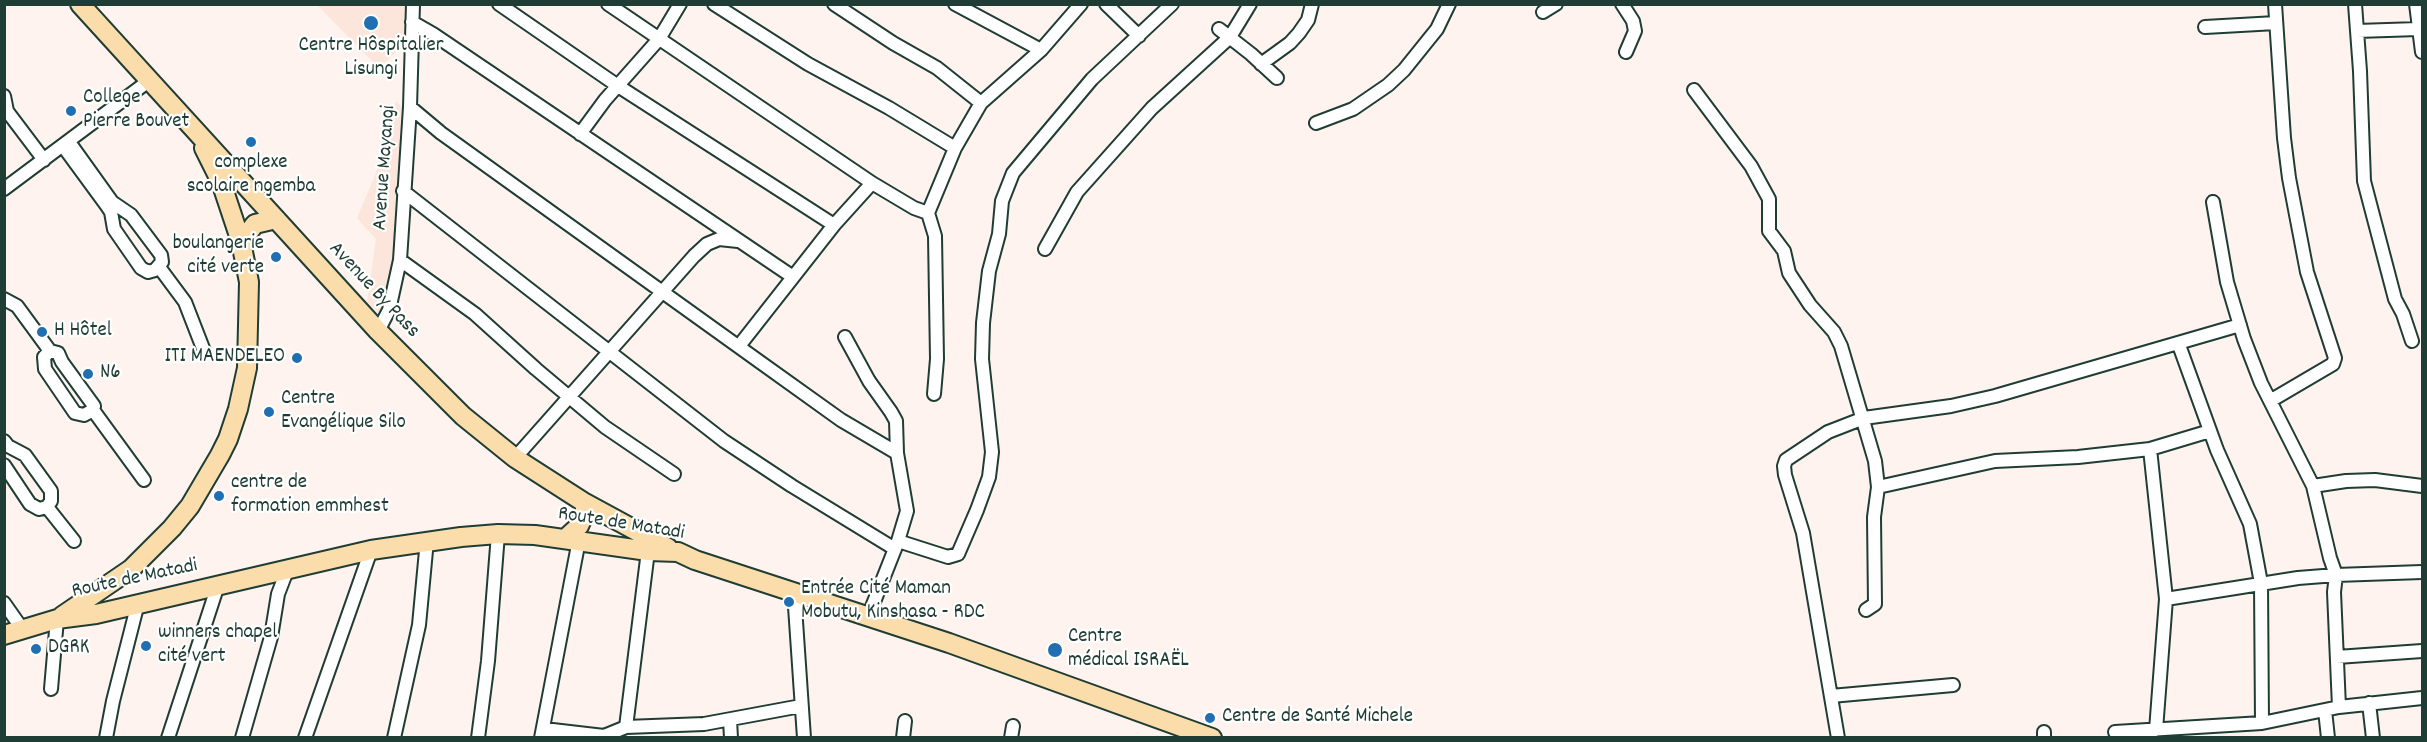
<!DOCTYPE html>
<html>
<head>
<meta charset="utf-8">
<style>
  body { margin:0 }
  #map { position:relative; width:2427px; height:742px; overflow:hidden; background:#fef3ee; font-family:Dekko,sans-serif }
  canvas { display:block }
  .frame { position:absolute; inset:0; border:6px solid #1f3d34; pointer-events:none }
</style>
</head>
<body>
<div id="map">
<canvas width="2427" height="742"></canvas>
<div class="frame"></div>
</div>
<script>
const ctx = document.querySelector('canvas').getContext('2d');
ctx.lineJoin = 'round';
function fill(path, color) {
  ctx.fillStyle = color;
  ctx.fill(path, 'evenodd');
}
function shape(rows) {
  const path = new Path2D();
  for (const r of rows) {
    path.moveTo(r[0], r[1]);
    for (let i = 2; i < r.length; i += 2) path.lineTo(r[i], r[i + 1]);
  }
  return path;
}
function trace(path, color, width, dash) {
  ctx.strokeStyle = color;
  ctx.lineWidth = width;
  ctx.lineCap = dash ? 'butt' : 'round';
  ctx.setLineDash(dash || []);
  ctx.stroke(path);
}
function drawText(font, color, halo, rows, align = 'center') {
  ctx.font = font + ' Dekko,sans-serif';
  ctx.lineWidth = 4.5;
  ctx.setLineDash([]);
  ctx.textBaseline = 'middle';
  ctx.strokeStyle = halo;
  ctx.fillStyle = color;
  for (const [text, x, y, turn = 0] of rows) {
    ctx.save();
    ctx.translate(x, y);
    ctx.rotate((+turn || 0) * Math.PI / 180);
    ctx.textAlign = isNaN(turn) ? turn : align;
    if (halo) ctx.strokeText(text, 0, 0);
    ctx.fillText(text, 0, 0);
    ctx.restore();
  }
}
fill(shape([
  [317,5,408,5,406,41,396,41,395,53,379,68],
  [396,101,405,111,396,259,381,315,367,302,376,239,357,218,376,173]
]), '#fce5da');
const minor = shape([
  [499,4,618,86,834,225],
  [608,4,872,183,914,208,928,213],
  [714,4,808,64,889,108,955,148],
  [834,4,893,43,937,68,981,103],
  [955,4,1041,50],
  [1106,4,1139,36],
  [1622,4,1633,21,1635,31,1626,52],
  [2355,4,2360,71,2364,181,2395,299,2403,314,2412,341],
  [2416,4,2422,52],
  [1543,12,1556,4],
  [412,22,433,34,793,277],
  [2205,27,2276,23],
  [1219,29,1251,54,1277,78],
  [2357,31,2418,29],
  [1261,64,1290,43,1299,33,1308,20,1312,4],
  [1694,90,1751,166,1769,199,1769,231,1784,251,1789,273,1810,305,1834,332,1841,346,1875,461,1878,487,1874,517,1875,604,1866,610],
  [4,96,7,111,44,160],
  [410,107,441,133,760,362,841,420,897,453],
  [1316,123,1353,109,1388,85,1404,70,1437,29,1449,4],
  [580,134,605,100,659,39,680,4],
  [63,146,107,206,111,212,114,229,141,268,148,272,155,270,162,262,161,255,131,215,112,202,69,142],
  [4,189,150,80],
  [403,191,724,441,792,486,895,549],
  [2213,202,2227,282,2244,339,2261,383,2313,486,2330,558,2336,575,2334,592,2339,707],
  [1045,249,1077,192,1152,108,1230,37,1250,4],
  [400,260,475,314,536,369,605,427,674,474],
  [159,267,185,302,204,351],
  [4,299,17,306,50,351,58,353,62,362,94,406,93,410,144,480],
  [378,331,389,310,400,260,410,107,413,4],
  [845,337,869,381,891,412,896,421,897,453,907,511,898,541,868,617],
  [2179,345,2217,450,2250,524,2261,583,2262,723],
  [739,346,834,225,872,183],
  [50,351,44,357,45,369,75,413,84,415,93,410],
  [934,394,937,359,935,236,928,213,955,148,981,103,1041,50,1081,4],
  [2270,401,2333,364,2335,358,2307,272,2289,178,2284,138,2275,4],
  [4,441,8,446,25,455,51,491,51,501,47,507,39,509,30,504,4,465],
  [2150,449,2166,599,2156,730],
  [515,458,694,256,707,244,719,239,738,241],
  [2313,486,2346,481,2375,480,2422,486],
  [1878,487,1995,461,2078,457,2150,449,2210,431],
  [47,507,74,541],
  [898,541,948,557,958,554,977,510,989,477,992,452,982,359,983,323,989,271,999,234,1002,201,1013,173,1092,79,1172,4],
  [794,592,804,738],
  [2166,599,2298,578,2336,575,2422,572],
  [4,603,23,630],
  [2337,657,2422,651],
  [51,689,57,619],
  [1831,696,1953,685],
  [2369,703,2373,738],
  [2325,710,2328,738],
  [730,720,731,738],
  [626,727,648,551],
  [544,729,604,736,626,727,704,724,801,706],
  [2115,732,2262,723,2339,707,2422,698],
  [106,738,113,701,138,603],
  [168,738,218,585],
  [242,738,271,637,278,594,288,568],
  [305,738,371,550],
  [394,738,419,625,427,540],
  [478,738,488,661,498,534],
  [541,738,579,540],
  [903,738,905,721],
  [1011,738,1013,726],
  [1838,738,1803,533,1785,475,1784,466,1786,460,1828,432,1864,418,1951,406,1995,396,2240,325],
  [2044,738,2044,732]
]);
const highway = shape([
  [80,4,378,331,463,416,515,458,585,503,668,548],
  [241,242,255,224,276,219],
  [566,538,579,526,585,513,585,503],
  [62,616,131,569,172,528,190,506,220,455,228,439,238,409,247,368,249,282,241,242,221,182,204,148],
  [4,635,57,619,96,614,371,550,461,537,498,534,535,535,648,551,678,552,695,560,949,643,1212,738]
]);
trace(minor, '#1f3d34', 16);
trace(highway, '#1f3d34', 22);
trace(minor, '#fff', 12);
trace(highway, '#faddab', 18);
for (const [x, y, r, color] of [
  [371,23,8,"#1f6fb2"],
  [71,111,6,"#1f6fb2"],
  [251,142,6,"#1f6fb2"],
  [276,257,6,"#1f6fb2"],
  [42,332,6,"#1f6fb2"],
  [297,358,6,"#1f6fb2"],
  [88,374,6,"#1f6fb2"],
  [269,412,6,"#1f6fb2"],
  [219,496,6,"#1f6fb2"],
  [789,602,6,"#1f6fb2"],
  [146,646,6,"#1f6fb2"],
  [36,649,6,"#1f6fb2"],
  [1055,650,8,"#1f6fb2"],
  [1210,718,6,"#1f6fb2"]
]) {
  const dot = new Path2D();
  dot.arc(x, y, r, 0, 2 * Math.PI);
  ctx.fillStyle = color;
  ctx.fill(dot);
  trace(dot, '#fff', 2);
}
drawText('21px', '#1f3d34', '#fff', [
  ["Centre Hôspitalier",371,47,"center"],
  ["Lisungi",371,71,"center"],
  ["College",83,99],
  ["Pierre Bouvet",83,123],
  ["complexe",251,164,"center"],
  ["scolaire ngemba",251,188,"center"],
  ["boulangerie",264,245,"right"],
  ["cité verte",264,269,"right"],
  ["H Hôtel",54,332],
  ["ITI MAENDELEO",285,358,"right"],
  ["N6",100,374],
  ["Centre",281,400],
  ["Evangélique Silo",281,424],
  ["centre de",231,484],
  ["formation emmhest",231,508],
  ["Entrée Cité Maman",801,590],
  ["Mobutu, Kinshasa - RDC",801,614],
  ["winners chapel",158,634],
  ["cité vert",158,658],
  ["Centre",1068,638],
  ["médical ISRAËL",1068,662],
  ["DGRK",48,649],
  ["Centre de Santé Michele",1222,718]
], 'left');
drawText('21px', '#1f3d34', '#fff', [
  ["Avenue Mayangi",386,168,-86],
  ["Avenue By Pass",373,291,47],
  ["Route de Matadi",621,525,9],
  ["Route de Matadi",135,580,-12]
]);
</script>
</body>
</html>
